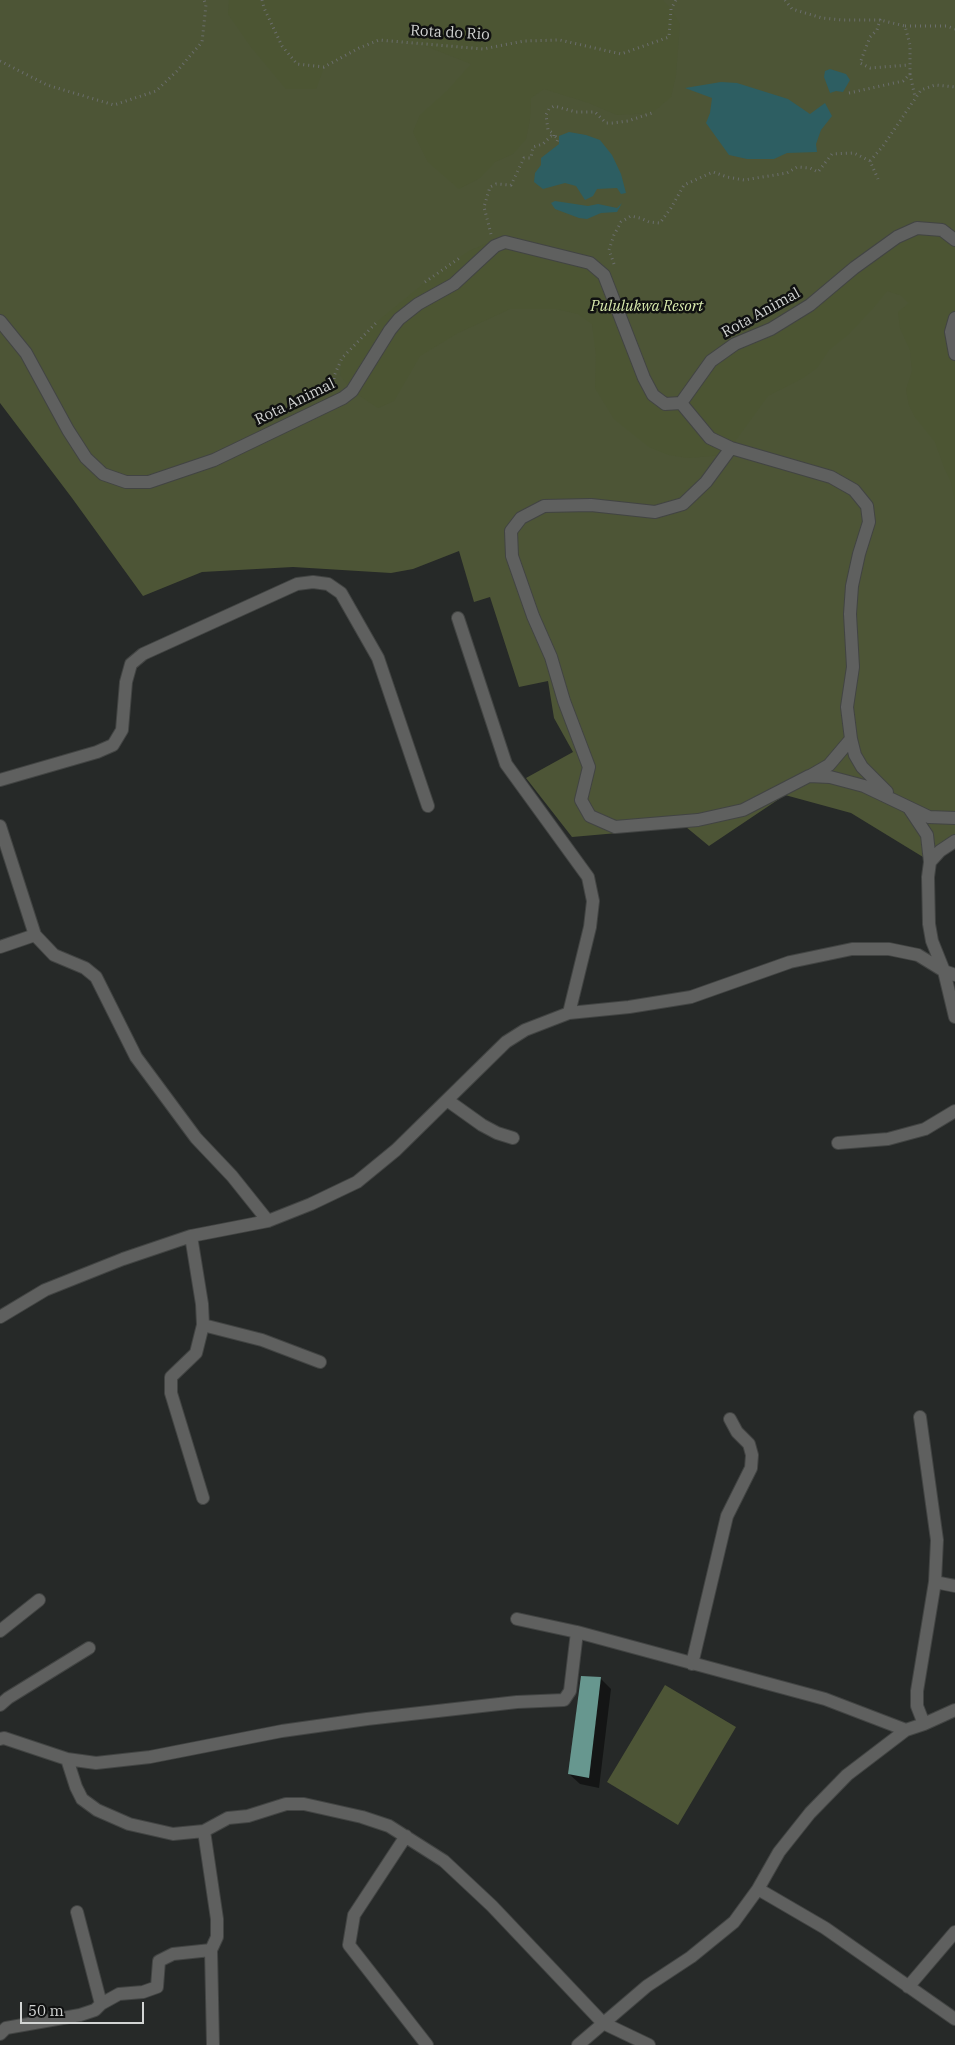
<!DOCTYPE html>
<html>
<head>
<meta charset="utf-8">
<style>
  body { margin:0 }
  #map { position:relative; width:955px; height:2045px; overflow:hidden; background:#262928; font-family:"IBM Plex Serif",serif }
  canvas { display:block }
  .scale { position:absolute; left:20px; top:2002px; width:124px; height:22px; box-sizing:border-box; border:2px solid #d2d4d3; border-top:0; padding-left:6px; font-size:15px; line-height:18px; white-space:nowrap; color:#d2d4d3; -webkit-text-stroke:4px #101111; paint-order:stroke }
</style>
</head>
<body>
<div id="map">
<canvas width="955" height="2045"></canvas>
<div class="scale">50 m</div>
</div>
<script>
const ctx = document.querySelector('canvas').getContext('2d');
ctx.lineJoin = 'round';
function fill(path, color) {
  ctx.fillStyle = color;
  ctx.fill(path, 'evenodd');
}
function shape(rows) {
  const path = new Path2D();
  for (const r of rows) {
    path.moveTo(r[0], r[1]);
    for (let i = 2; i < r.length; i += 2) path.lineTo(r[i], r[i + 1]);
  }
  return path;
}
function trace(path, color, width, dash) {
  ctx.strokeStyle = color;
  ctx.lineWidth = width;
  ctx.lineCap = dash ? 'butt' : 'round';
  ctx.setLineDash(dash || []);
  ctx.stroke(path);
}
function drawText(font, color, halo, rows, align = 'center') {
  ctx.font = font + ' "IBM Plex Serif",serif';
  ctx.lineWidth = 5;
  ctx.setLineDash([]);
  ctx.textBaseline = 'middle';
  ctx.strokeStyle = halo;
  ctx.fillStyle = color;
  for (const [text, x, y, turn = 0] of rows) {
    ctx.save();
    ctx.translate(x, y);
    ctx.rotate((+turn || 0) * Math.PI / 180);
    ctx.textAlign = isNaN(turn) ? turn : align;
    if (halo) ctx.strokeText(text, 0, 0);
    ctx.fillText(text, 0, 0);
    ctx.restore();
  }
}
fill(shape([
  [0,0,955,0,955,834,923,857,851,813,785,795,709,846,686,827,572,837,526,778,573,752,554,718,548,681,519,687,490,597,474,602,459,551,413,569,391,573,293,567,202,572,143,596,72,498,0,403],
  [665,1685,736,1727,678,1825,607,1782]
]), '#4d5536');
fill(shape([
  [229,0,663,0,671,9,680,24,676,75,671,97,652,113,617,115,589,103,544,89,531,98,530,119,526,139,513,154,495,162,480,178,459,189,428,162,413,132,420,115,447,91,471,64,418,43,379,40,359,48,324,67,316,89,286,89,251,47,228,14],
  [917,228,955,240,955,501,951,482,944,467,935,442,915,417,909,405,906,390,912,371,910,350,900,328,898,312,909,303,900,295,887,291,875,306,849,334,829,350,817,368,803,378,768,396,725,455,688,458,669,455,649,447,614,419,595,388,596,355,592,324,578,314,556,309,510,309,458,333,420,356,394,401,378,408,352,391,340,375,342,358,379,320,439,271,469,251,492,241,541,251,604,275,653,395,681,403,711,361,771,329]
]), '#4c5533');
fill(shape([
  [830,69,846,74,850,80,843,92,836,91,830,93,824,77,825,71],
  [721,82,737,83,788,99,810,114,825,103,832,116,821,130,816,144,817,152,787,153,774,159,747,159,729,155,706,123,710,113,712,98,685,88],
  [569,132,586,135,600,140,612,155,621,174,626,193,621,194,617,188,597,189,593,196,585,200,576,186,565,183,543,189,534,182,535,173,541,165,541,158,559,144,559,136],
  [555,201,588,206,598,204,617,208,622,203,617,212,601,213,587,219,579,218,555,209,551,203]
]), '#2d5e62');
fill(shape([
  [600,1678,611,1689,599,1788,580,1784,569,1774]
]), '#0007');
fill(shape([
  [581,1676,601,1677,589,1778,568,1774]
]), '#67978f');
const minor = shape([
  [955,318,951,332,955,354],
  [0,321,26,353,68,430,86,458,103,474,126,482,149,482,214,460,343,398,352,391,390,330,399,319,418,304,454,284,495,246,505,242,590,263,604,275,644,378,653,395,665,404,681,403],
  [681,403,710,438,731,448,706,482,683,504,655,512,591,505,544,506,521,518,511,531,512,556,533,616,551,657,564,701,589,767,581,800,590,816,615,827,698,820,743,810,809,776,830,777,864,786,929,817,955,818],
  [681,403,711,361,735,344,771,329,810,305,854,268,897,237,917,228,942,230,955,240],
  [731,448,831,477,854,490,867,506,869,522,859,554,852,586,850,614,853,667,847,707,851,739,855,755,862,767,887,792],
  [458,618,506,764,588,877,593,901,590,927,569,1013],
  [810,776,829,765,851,739],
  [0,780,97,752,113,745,122,730,126,682,131,664,143,654,297,584,313,582,328,584,341,593,378,658,428,806],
  [909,808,927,835,930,862],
  [0,826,35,935,54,955,85,968,96,977,136,1057,196,1138,232,1176,268,1221],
  [955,841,940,851,930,862,928,877,929,924,932,941,944,971,955,1017],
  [0,947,35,935],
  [447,1100,482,1125,497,1133,513,1138],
  [838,1143,888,1139,925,1129,955,1111],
  [191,1236,202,1304,203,1325,196,1353,171,1377,171,1393,203,1498],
  [0,1317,45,1290,123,1259,191,1236,268,1221,311,1204,357,1182,396,1150,506,1042,525,1030,569,1013,629,1007,691,997,790,962,852,949,889,949,918,955,944,971,955,975],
  [203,1325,262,1340,320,1362],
  [920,1417,937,1540,935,1582,917,1691,917,1706,924,1724],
  [935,1582,955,1586],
  [517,1619,577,1632,825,1699,906,1730],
  [0,1631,39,1600],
  [692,1664,727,1516,751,1468,752,1455,749,1444,737,1432,730,1419],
  [0,1705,8,1698,89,1648],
  [0,1739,4,1738,67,1759,96,1763,150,1757,282,1731,367,1719,517,1702,564,1700,570,1691,577,1632],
  [67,1759,76,1787,82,1799,97,1810,129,1824,173,1834,204,1831,228,1818,248,1816,286,1804,304,1804,362,1817,389,1826,444,1861,492,1906,603,2023,649,2045],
  [406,1836,354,1915,349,1945,427,2045],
  [758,1889,825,1928,955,2019],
  [77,1912,101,2004],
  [211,1950,213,2045],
  [908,1987,955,1932],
  [0,2034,6,2028,80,2015,95,2010,101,2004,119,1994,143,1992,157,1987,159,1961,173,1954,211,1950,217,1937,217,1919,204,1831],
  [578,2045,647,1986,691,1957,734,1922,758,1889,779,1852,810,1813,847,1775,906,1730,924,1724,955,1710]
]);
trace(minor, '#424443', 14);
trace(shape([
  [262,0,264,8,282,46,297,64,324,67,359,48,379,40,483,49,524,41,560,40,621,54,669,37,671,9,676,0],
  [785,0,792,9,822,18,842,20,880,20,877,30,870,37,860,63,870,68,909,65],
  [905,26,947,26,955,29],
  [0,61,47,85,114,105,156,91,177,71,202,42,206,5,204,0],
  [910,74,915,97],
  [849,93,903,81,910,74,910,45,905,26,880,20],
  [554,136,554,134,548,130,546,115,549,109,554,106,576,112,595,112,606,123,612,123,628,121,652,113],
  [870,161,883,146,921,90,935,85,955,87],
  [491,234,484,207,490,187,496,184,511,185,524,158,531,158,533,147,543,144,551,136,555,136,558,139,556,144],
  [614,264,609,250,614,235,621,222,631,216,640,218,649,222,660,223,671,208,684,185,713,172,727,177,744,180,787,173,797,167,810,168,818,172,832,154,854,153,870,161,878,179],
  [425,282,461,257],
  [334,389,334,376,342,358,376,323]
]), '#6b6e6d', 3, [1, 4]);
trace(minor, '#5f605f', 12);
drawText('15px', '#d2d4d3', '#101111', [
  ["Rota do Rio",450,33,3],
  ["Rota Animal",761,313,-29],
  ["Rota Animal",295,402,-26]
]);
drawText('italic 15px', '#daecae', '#101111', [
  ["Pululukwa Resort",647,307]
]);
</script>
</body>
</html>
